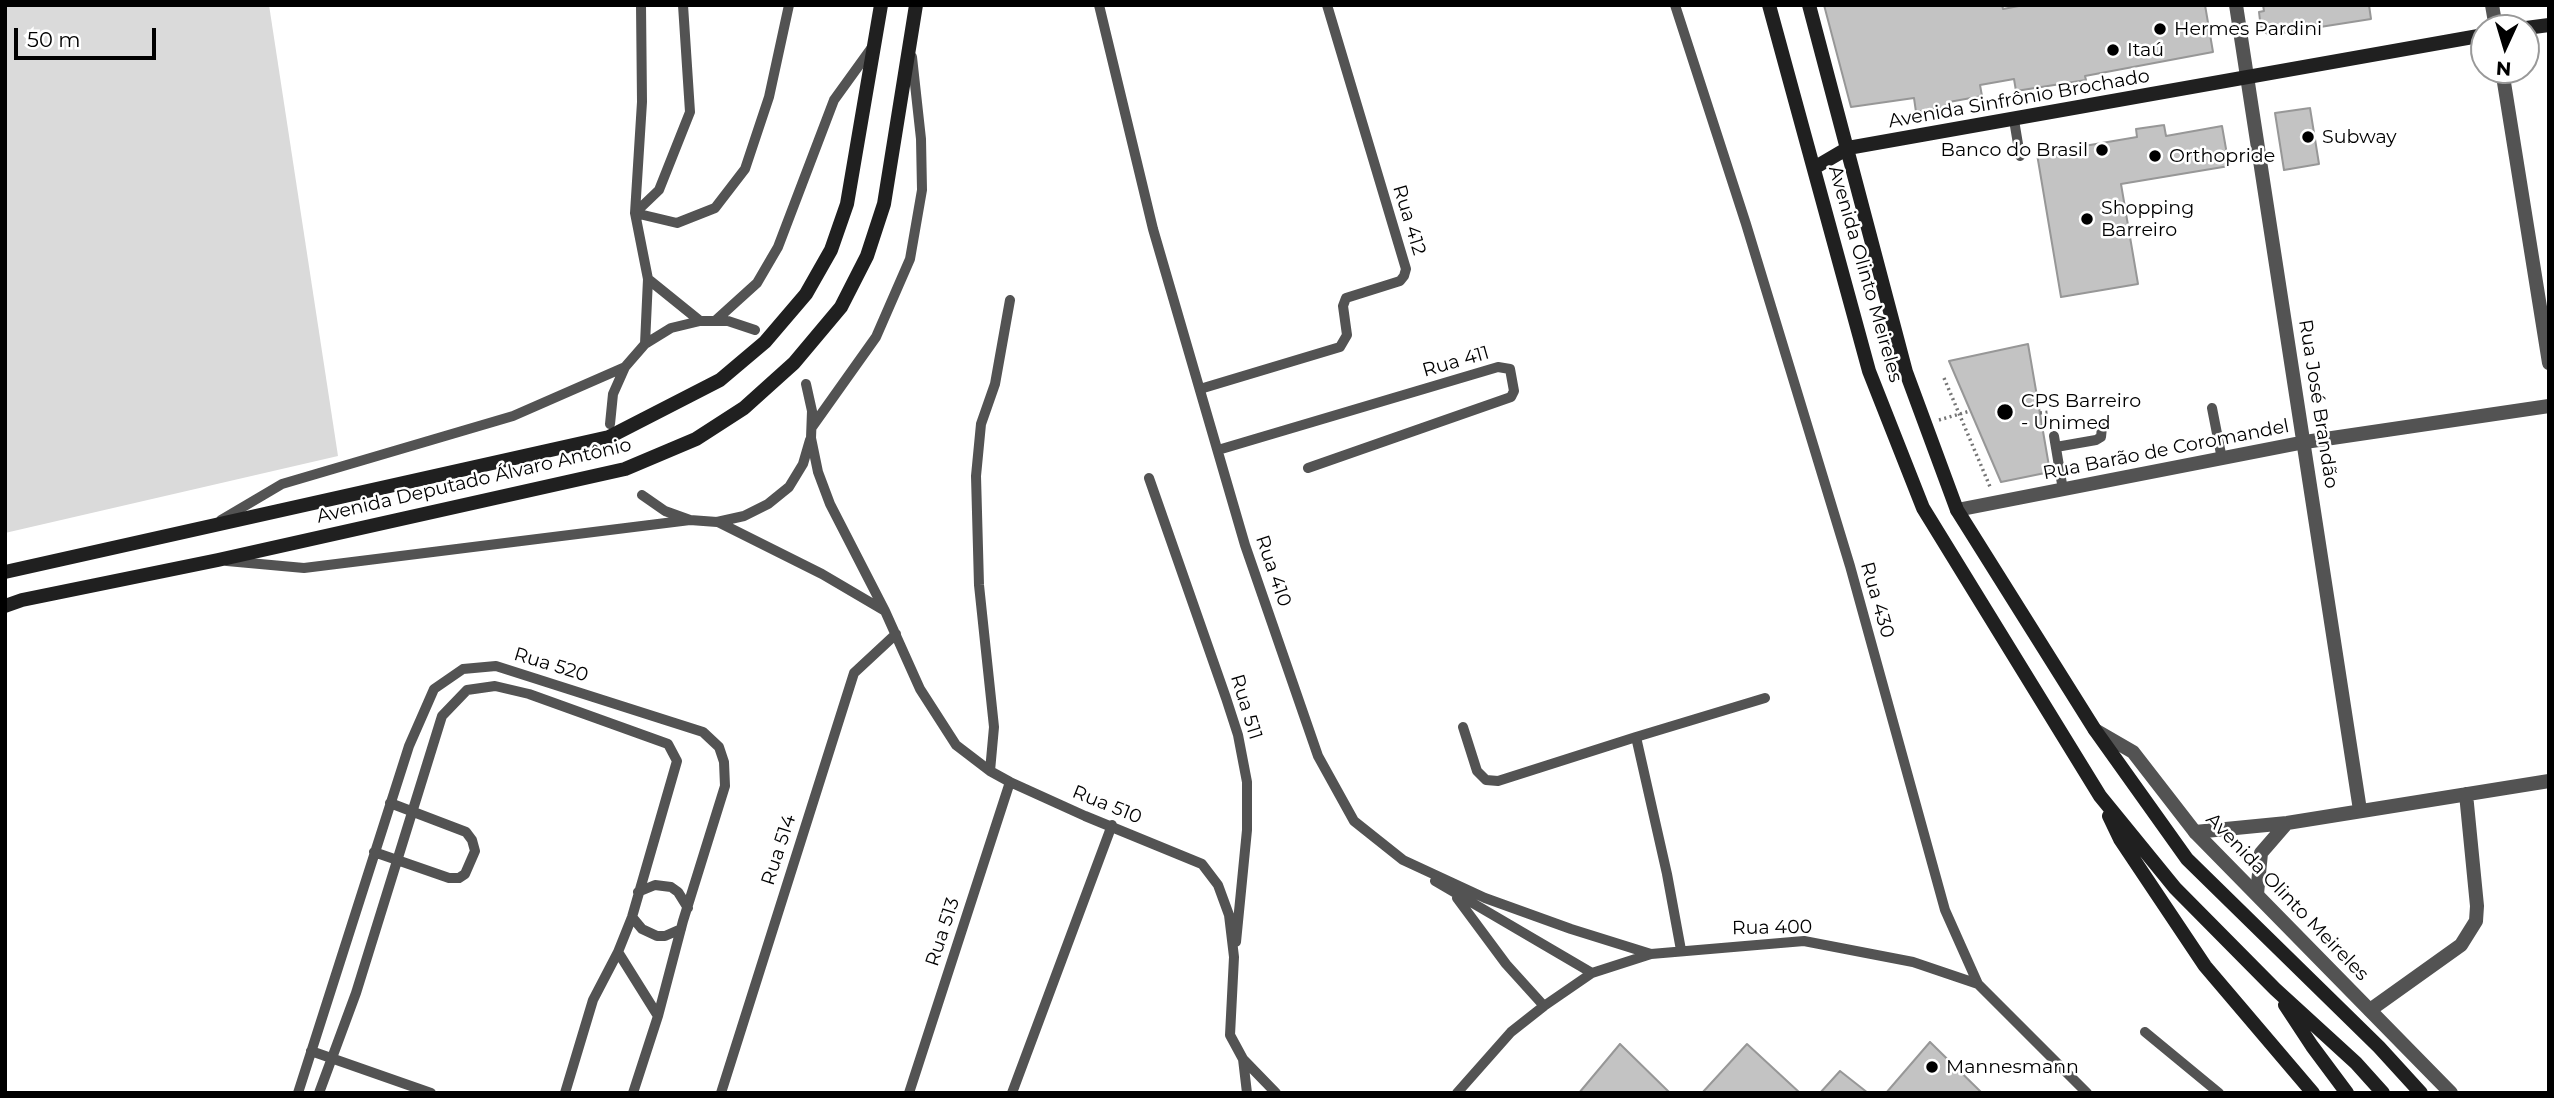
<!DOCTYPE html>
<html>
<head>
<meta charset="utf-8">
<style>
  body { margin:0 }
  #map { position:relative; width:2554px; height:1098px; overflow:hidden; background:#fff; font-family:Montserrat,sans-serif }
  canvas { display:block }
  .frame { position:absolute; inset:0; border:7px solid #000; pointer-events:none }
  .north { position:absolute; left:2470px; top:14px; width:70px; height:70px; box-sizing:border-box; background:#fff; border:2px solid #999; border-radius:50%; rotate:184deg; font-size:19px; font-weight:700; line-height:28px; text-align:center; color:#000 }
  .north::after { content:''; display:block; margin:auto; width:24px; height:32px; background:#000; clip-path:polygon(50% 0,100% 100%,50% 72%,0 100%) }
  .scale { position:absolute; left:14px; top:28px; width:142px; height:32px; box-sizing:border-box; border:4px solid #000; border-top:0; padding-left:9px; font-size:21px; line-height:24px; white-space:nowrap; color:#000; -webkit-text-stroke:5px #fff; paint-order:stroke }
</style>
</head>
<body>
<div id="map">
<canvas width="2554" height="1098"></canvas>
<div class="frame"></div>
<div class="north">N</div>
<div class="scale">50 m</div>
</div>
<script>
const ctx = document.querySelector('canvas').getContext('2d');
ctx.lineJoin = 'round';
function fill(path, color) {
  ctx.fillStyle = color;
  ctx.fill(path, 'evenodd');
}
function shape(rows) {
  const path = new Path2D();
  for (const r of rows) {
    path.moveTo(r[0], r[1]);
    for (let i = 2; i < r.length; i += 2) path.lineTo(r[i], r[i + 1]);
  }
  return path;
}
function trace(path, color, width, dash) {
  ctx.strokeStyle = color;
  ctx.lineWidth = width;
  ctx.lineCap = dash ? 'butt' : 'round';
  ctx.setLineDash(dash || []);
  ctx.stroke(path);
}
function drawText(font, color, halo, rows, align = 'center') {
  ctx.font = font + ' Montserrat,sans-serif';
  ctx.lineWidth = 5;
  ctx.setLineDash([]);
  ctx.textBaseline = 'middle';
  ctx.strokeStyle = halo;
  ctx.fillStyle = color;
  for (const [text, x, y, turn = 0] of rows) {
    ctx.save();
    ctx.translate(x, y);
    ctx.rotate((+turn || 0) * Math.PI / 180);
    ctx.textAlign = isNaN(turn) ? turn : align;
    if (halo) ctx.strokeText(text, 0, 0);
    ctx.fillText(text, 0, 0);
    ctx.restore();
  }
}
fill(shape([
  [5,5,269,5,338,456,5,533]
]), '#dadada');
const building = shape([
  [1824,5,2002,5,2003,9,2024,5,2205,5,2213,52,2085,76,2086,80,2016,91,2014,79,1980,85,1982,96,1949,102,1949,107,1916,112,1914,98,1851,107,1824,5],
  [2263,5,2369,5,2371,19,2269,35,2261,29,2259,12,2264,11,2263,5],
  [2310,108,2319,164,2284,170,2275,113,2310,108],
  [2164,125,2166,136,2222,126,2229,166,2121,184,2138,284,2061,297,2037,154,2137,137,2136,129,2164,125],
  [2028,344,2050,472,2001,482,1949,361,2028,344],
  [1930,1042,1982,1093,1886,1093,1930,1042],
  [1620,1044,1670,1093,1579,1093,1620,1044],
  [1747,1044,1800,1093,1702,1093,1747,1044],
  [1840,1071,1868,1093,1820,1093,1840,1071]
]);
fill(building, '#c3c3c3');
trace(building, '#979797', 2);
trace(shape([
  [1944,378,1991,489],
  [2040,413,2050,412],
  [1939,420,1970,411]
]), '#757575', 3.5, [2, 3.5]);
trace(shape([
  [641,5,642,102,635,213,648,279,645,344],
  [1099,5,1153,229,1245,545,1318,756,1354,821,1403,860,1485,898,1571,929,1651,954],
  [1675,5,1746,224,1850,566,1945,910,1978,984],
  [2014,120,2020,156],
  [635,213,677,223,715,208,745,169,769,97,789,5],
  [635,213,659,190,690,112,683,5],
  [648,279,700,321],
  [715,321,757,283,778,247,834,100,873,46],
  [806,384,812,411,811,438,818,472,830,504,885,611,920,689,956,745,990,771,1010,782,1085,816,1202,864,1218,885,1229,915,1234,957,1230,1035,1243,1059,1276,1093],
  [1200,389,1340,347,1347,335,1343,306,1346,298,1400,281,1404,276,1406,269,1327,5],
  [2212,408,2222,459],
  [610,424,613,394,625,367,645,344,671,328,700,321,728,321,755,330],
  [812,427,876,337,910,259,922,190,921,139,912,57],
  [2054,436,2063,490],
  [2056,447,2096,440,2101,437,2102,427],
  [1218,450,1498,367,1510,369,1514,391,1511,397,1308,468],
  [1149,478,1226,698,1238,735,1247,782,1247,830,1236,942],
  [642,495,665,511,690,520,717,522,744,516,768,504,789,487,803,464,810,440],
  [221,520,282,484,513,416,625,367],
  [718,522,822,574,885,611],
  [227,561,304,568,690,520],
  [1463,727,1477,771,1486,780,1498,781,1636,737,1667,874,1681,950],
  [1636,737,1765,698],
  [990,771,994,727,979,585,976,476,981,424,995,384,1010,300],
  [374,852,449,878,459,878,465,874,475,851,472,840,466,832,390,803],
  [1435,881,1592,973],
  [638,892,655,885,671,887,678,892,688,908],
  [1457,898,1506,964,1544,1006],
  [632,917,642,929,657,936,665,936,681,929],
  [618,952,658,1016],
  [2145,1032,2219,1093],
  [311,1051,431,1093],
  [1243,1059,1247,1093],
  [298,1093,409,746,434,689,463,669,496,666,703,732,719,747,724,762,725,786,683,921,658,1016,633,1093],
  [319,1093,356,993,442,716,467,690,495,686,529,694,668,744,677,761,632,917,618,952,593,1000,565,1093],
  [721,1093,854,673,896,634],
  [909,1093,1010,782],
  [1012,1093,1112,825],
  [1457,1093,1511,1032,1544,1006,1592,973,1651,954,1804,941,1913,962,1978,984,2087,1093]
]), '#535353', 10);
trace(shape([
  [2236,5,2360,810],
  [2492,5,2496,28],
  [2502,70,2549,363],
  [1957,510,2305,442,2549,406],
  [2195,832,2287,823,2549,781],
  [2257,894,2261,853,2287,823],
  [2370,1010,2461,945,2476,921,2477,906,2466,794]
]), '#535353', 14);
trace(shape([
  [2095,730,2133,752,2195,832,2451,1093]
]), '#535353', 14);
trace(shape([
  [1769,5,1869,371,1923,508,2100,796,2175,888,2275,989,2356,1063,2383,1093],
  [1809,5,1906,372,1957,510,2095,730,2187,859,2379,1047,2421,1093],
  [2526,28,2549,25],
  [1814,168,1848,148,2484,35],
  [5,572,609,437,720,380,765,342,806,294,831,250,847,204,881,5],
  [5,606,22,600,218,560,625,469,696,439,744,408,794,363,841,307,867,256,884,204,916,5],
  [2109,816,2120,839,2205,966,2313,1093],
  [2285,1005,2312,1046,2347,1093]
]), '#202020', 14);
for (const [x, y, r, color] of [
  [2160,29,7,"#000"],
  [2113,50,7,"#000"],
  [2308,137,7,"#000"],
  [2102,150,7,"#000"],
  [2155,156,7,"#000"],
  [2087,219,7,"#000"],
  [2005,412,9,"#000"],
  [1932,1067,7,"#000"]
]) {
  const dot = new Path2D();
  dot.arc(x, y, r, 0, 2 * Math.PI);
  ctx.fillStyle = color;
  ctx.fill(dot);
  trace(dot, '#fff', 2.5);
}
drawText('19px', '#000', '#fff', [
  ["Hermes Pardini",2174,29],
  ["Itaú",2127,50],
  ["Subway",2322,137],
  ["Banco do Brasil",2088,150,"right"],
  ["Orthopride",2169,156],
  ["Shopping",2101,208],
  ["Barreiro",2101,230],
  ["CPS Barreiro",2021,401],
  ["- Unimed",2021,423],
  ["Mannesmann",1946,1067]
], 'left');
drawText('19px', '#000', '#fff', [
  ["Avenida Sinfrônio Brochado",2019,99,-10],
  ["Rua 412",1409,220,73],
  ["Avenida Olinto Meireles",1865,274,74],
  ["Rua 411",1456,362,-16],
  ["Rua José Brandão",2318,404,81],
  ["Rua Barão de Coromandel",2166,450,-11],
  ["Avenida Deputado Álvaro Antônio",474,481,-13],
  ["Rua 410",1273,571,71],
  ["Rua 430",1877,600,74],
  ["Rua 520",551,665,17],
  ["Rua 511",1246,707,73],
  ["Rua 510",1107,805,22],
  ["Rua 514",779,850,-72],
  ["Avenida Olinto Meireles",2287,897,46],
  ["Rua 400",1772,928,-1],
  ["Rua 513",943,932,-72]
]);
</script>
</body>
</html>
